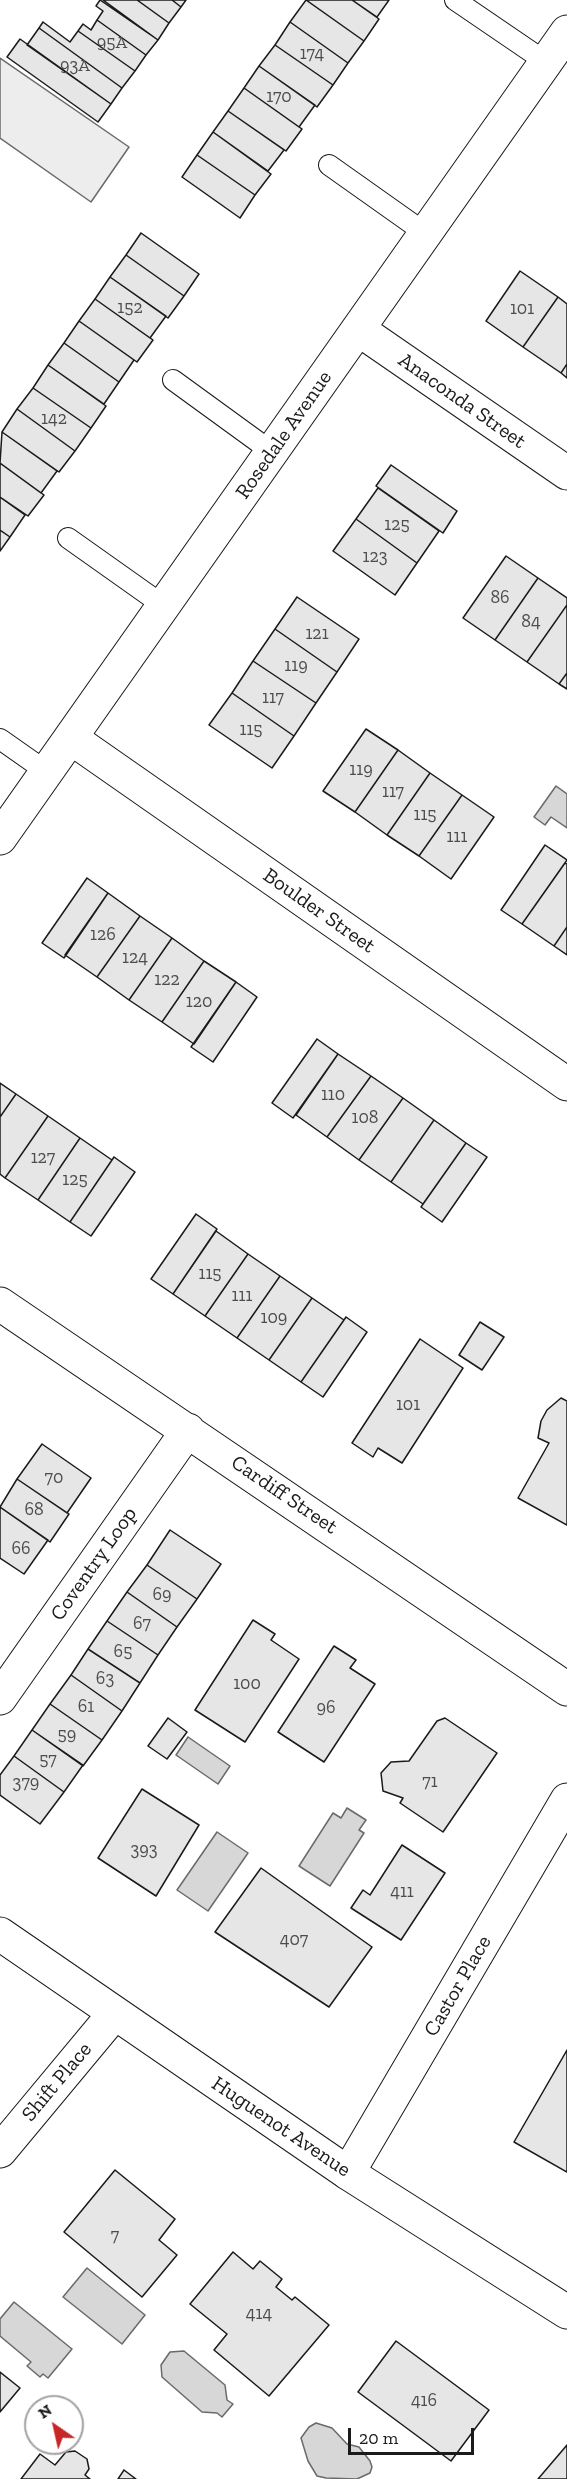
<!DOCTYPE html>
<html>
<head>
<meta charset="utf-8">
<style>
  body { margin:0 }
  #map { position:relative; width:567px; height:2479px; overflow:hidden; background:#fff; font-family:"Zilla Slab",serif }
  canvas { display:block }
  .north { position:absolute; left:24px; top:2395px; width:60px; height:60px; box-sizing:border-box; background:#fff; border:2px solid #a3a3a3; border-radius:50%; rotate:326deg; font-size:16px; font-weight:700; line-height:24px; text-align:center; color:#1a1a1a }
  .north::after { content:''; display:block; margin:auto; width:21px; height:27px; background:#c62828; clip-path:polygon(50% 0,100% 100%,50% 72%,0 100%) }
  .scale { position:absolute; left:348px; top:2428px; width:126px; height:27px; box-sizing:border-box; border:3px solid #1a1a1a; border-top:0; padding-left:8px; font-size:18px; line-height:21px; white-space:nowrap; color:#1a1a1a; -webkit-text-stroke:4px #fff; paint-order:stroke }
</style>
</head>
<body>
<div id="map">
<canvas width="567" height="2479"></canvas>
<div class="north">N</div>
<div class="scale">20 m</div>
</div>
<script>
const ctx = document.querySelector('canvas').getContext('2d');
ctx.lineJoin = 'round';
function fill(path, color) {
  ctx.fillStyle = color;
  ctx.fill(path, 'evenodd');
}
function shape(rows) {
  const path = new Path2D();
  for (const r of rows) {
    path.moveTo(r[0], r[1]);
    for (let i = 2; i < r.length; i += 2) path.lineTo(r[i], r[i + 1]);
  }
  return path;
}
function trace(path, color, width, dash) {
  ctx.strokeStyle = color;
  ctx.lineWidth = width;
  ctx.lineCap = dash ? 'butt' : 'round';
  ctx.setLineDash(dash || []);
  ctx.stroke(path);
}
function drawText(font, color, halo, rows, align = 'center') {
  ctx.font = font + ' "Zilla Slab",serif';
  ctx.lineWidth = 4.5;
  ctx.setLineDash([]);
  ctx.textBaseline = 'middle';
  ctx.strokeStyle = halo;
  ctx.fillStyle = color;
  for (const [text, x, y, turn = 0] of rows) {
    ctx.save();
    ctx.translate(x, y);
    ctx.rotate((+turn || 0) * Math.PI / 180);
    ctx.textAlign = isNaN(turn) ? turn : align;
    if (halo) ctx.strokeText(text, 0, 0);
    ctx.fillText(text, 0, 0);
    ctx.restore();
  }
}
const built = shape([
  [0,58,129,147,91,202,0,138,0,58]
]);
fill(built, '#ededed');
trace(built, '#6a6a6a', 1.5);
const water = shape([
  [556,786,567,794,567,828,551,817,545,825,534,817,556,786],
  [188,1737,230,1766,218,1784,176,1755,188,1737],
  [347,1808,366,1820,359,1830,364,1833,330,1886,299,1866,333,1813,341,1818,347,1808],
  [217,1832,248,1853,208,1911,177,1890,217,1832],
  [87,2268,145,2315,122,2344,63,2297,87,2268],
  [14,2302,72,2349,48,2378,43,2374,40,2377,27,2366,31,2362,0,2336,0,2319,14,2302],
  [184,2351,225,2385,227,2400,233,2404,222,2417,217,2413,202,2412,162,2377,161,2365,170,2352,184,2351],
  [316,2423,332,2428,347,2444,359,2447,370,2461,372,2467,370,2473,357,2479,326,2478,317,2476,308,2461,301,2438,309,2427,316,2423]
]);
fill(water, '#d7d7d7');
trace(water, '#6a6a6a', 1.5);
const building = shape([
  [100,0,158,40,146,55,97,20,103,11,96,6,100,0],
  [103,0,137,0,169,23,158,40,103,0],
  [137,0,172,0,181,7,169,23,137,0],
  [172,0,186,0,181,7,172,0],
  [306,0,364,41,348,63,290,22,306,0],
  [306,0,352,0,379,19,364,41,306,0],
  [352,0,389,0,377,17,352,0],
  [97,20,146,55,135,71,78,31,83,24,91,30,97,20],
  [43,22,70,42,78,31,135,71,122,88,39,28,43,22],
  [290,22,348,63,333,85,275,45,290,22],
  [39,28,122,88,111,104,27,45,39,28],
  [20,39,111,104,98,122,7,57,20,39],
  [275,45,333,85,317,107,259,66,275,45],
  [259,66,315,105,299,127,244,88,259,66],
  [244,88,302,129,286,151,228,111,244,88],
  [228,111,284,150,268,171,213,132,228,111],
  [213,132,271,174,255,195,197,155,213,132],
  [197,155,255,195,240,218,182,177,197,155],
  [141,233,199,274,184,296,126,255,141,233],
  [126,255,184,296,168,318,110,277,126,255],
  [520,271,558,297,523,347,486,321,520,271],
  [110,277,166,316,150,338,95,299,110,277],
  [558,297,567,304,567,364,561,373,523,347,558,297],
  [95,299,153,340,137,362,79,321,95,299],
  [79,321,134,360,119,382,64,343,79,321],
  [64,343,119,382,104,404,48,365,64,343],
  [567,364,567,378,561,373,567,364],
  [48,365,106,406,91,428,33,388,48,365],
  [33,388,91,428,75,451,17,409,33,388],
  [17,409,75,451,59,472,2,432,17,409],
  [2,432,57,471,41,493,0,463,2,432],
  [0,463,44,495,28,516,0,497,0,463],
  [391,465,457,511,443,533,376,486,391,465],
  [378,488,439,531,417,563,356,519,378,488],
  [0,497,25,515,10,537,0,530,0,497],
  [356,519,417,563,395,595,333,551,356,519],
  [0,530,10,537,0,551,0,530],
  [506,556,538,578,495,640,463,618,506,556],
  [538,578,567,598,567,605,527,662,495,640,538,578],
  [297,597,359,639,337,672,275,629,297,597],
  [567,605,567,673,559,684,527,662,567,605],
  [275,629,337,672,316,703,253,661,275,629],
  [253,661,316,703,294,736,232,693,253,661],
  [567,673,567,689,559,684,567,673],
  [232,693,294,736,272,768,209,725,232,693],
  [366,729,398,750,355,812,323,791,366,729],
  [398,750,430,773,387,835,355,812,398,750],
  [430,773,462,795,419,856,387,835,430,773],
  [462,795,494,817,451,879,419,856,462,795],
  [545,845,567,860,522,924,501,910,545,845],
  [565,863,567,864,567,927,554,946,522,924,565,863],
  [87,878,108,893,64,958,42,943,87,878],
  [108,893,140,916,97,977,65,955,108,893],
  [140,916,172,938,129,1000,97,977,140,916],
  [567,927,567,955,554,946,567,927],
  [172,938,204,961,162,1022,129,1000,172,938],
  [204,961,236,982,194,1044,162,1022,204,961],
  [236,982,257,997,213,1062,191,1047,236,982],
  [317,1039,338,1054,293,1118,272,1103,317,1039],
  [338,1054,371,1076,327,1137,296,1115,338,1054],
  [371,1076,403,1098,359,1160,327,1137,371,1076],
  [0,1083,16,1094,0,1117,0,1083],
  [16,1094,48,1116,5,1178,0,1174,0,1117,16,1094],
  [403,1098,434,1120,391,1182,359,1160,403,1098],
  [48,1116,80,1138,38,1200,5,1178,48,1116],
  [434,1120,466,1143,423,1204,391,1182,434,1120],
  [80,1138,112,1160,70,1222,38,1200,80,1138],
  [466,1143,487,1157,442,1222,421,1207,466,1143],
  [114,1157,135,1172,91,1236,70,1222,114,1157],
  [196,1214,217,1229,173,1294,151,1279,196,1214],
  [216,1231,248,1254,205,1316,173,1294,216,1231],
  [248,1254,280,1276,237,1338,205,1316,248,1254],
  [280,1276,312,1298,269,1360,237,1338,280,1276],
  [312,1298,344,1320,301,1382,269,1360,312,1298],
  [346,1317,367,1332,323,1397,301,1382,346,1317],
  [480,1322,504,1337,482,1370,459,1355,480,1322],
  [420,1339,463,1368,402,1463,378,1448,373,1457,352,1443,420,1339],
  [561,1398,567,1401,567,1525,518,1498,549,1443,538,1438,541,1421,547,1410,561,1398],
  [42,1444,91,1478,67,1513,17,1479,42,1444],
  [17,1479,69,1514,50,1542,0,1507,17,1479],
  [0,1507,48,1540,24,1574,0,1558,0,1507],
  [170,1530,221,1564,197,1599,147,1565,170,1530],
  [147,1565,197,1599,177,1627,127,1592,147,1565],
  [127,1592,177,1627,158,1655,107,1621,127,1592],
  [253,1620,275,1634,271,1640,299,1659,245,1742,195,1710,253,1620],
  [107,1621,158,1655,140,1683,88,1649,107,1621],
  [334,1646,356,1660,350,1668,375,1684,324,1762,278,1732,334,1646],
  [88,1649,140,1683,122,1711,71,1675,88,1649],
  [71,1675,122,1711,102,1740,50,1704,71,1675],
  [50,1704,102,1740,83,1766,32,1730,50,1704],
  [168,1718,187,1732,167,1759,148,1746,168,1718],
  [445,1718,497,1753,443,1832,400,1803,403,1798,383,1791,381,1773,391,1762,409,1761,437,1721,445,1718],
  [32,1730,83,1765,64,1792,14,1756,32,1730],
  [14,1756,64,1792,40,1824,0,1795,0,1775,14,1756],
  [142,1789,199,1825,156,1896,98,1858,142,1789],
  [402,1845,445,1873,401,1940,351,1908,363,1890,370,1895,402,1845],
  [261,1868,372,1947,329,2007,215,1932,261,1868],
  [567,2050,567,2172,514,2142,567,2050],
  [115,2170,175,2219,159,2240,177,2255,142,2297,64,2232,115,2170],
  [233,2252,253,2269,260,2261,282,2279,276,2287,292,2300,295,2297,329,2325,269,2396,214,2350,227,2334,190,2304,233,2252],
  [396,2341,489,2410,451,2461,358,2392,396,2341],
  [0,2372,20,2388,0,2412,0,2372],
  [567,2445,567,2479,538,2479,567,2445],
  [75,2451,87,2459,89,2469,85,2475,90,2479,21,2479,40,2454,55,2465,66,2452,75,2451],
  [124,2470,136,2479,118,2479,124,2470]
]);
fill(building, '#e6e6e6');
trace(building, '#1a1a1a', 1.5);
const service = shape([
  [455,0,546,62],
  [329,165,425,233],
  [173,380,272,452],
  [68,538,164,606],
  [0,739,47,772]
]);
const minor = shape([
  [358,329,567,473],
  [71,738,567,1084],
  [0,838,567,32],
  [0,1304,567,1689],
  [0,1698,188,1430],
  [0,2151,114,2014],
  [348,2173,567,1800]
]);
const tertiary = shape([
  [0,1934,348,2173,567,2312]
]);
trace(service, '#1a1a1a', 22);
trace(minor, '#1a1a1a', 35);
trace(tertiary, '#1a1a1a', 35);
trace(service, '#fff', 20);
trace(minor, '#fff', 33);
trace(tertiary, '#fff', 33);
drawText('18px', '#4d4d4d', null, [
  ["95A",112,43],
  ["174",312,54],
  ["93A",75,66],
  ["170",279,97],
  ["152",130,308],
  ["101",522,309],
  ["142",54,419],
  ["125",397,525],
  ["123",375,557],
  ["86",500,598],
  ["84",531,622],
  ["121",317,634],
  ["119",296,666],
  ["117",273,698],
  ["115",251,730],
  ["119",361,770],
  ["117",393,792],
  ["115",425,815],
  ["111",457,837],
  ["126",103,935],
  ["124",135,958],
  ["122",167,980],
  ["120",199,1002],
  ["110",333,1095],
  ["108",365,1118],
  ["127",43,1158],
  ["125",75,1180],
  ["115",210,1274],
  ["111",242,1296],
  ["109",274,1318],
  ["101",408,1405],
  ["70",54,1478],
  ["68",34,1510],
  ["66",21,1549],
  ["69",162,1595],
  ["67",142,1624],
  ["65",123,1652],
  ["63",105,1679],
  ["100",247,1684],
  ["61",86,1707],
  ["96",326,1708],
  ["59",67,1735],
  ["57",48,1760],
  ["71",430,1782],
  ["379",26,1783],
  ["393",144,1850],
  ["411",402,1892],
  ["407",294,1940],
  ["7",115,2236],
  ["414",259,2314],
  ["416",424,2401]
]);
drawText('21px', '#1a1a1a', '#fff', [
  ["Anaconda Street",462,401,35],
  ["Rosedale Avenue",284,435,-55],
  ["Boulder Street",319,911,35],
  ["Cardiff Street",284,1495,34],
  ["Coventry Loop",94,1564,-55],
  ["Castor Place",458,1986,-60],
  ["Shift Place",57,2082,-50],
  ["Huguenot Avenue",281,2127,34]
]);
</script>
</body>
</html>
